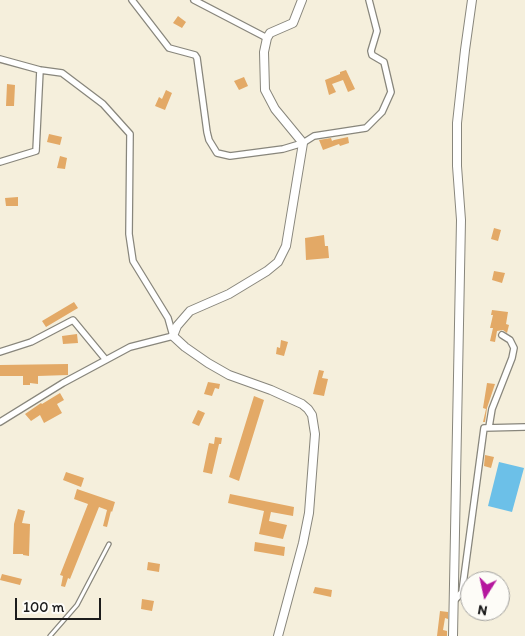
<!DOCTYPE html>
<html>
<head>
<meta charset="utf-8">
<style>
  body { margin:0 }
  #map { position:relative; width:525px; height:636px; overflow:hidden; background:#f5efdc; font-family:Itim,sans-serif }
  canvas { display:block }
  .north { position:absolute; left:460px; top:571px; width:50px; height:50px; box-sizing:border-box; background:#fdfcf7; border:1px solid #a3a29f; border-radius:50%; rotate:190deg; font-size:14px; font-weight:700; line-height:20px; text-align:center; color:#1c1c1c }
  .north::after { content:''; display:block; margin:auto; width:18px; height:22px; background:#b5179e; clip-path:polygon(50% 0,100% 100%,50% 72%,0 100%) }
  .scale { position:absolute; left:15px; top:598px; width:86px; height:22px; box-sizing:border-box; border:2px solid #1c1c1c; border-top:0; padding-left:6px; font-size:15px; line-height:18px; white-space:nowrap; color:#1c1c1c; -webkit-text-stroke:4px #fdfcf7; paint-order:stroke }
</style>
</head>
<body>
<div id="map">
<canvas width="525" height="636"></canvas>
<div class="north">N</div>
<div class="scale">100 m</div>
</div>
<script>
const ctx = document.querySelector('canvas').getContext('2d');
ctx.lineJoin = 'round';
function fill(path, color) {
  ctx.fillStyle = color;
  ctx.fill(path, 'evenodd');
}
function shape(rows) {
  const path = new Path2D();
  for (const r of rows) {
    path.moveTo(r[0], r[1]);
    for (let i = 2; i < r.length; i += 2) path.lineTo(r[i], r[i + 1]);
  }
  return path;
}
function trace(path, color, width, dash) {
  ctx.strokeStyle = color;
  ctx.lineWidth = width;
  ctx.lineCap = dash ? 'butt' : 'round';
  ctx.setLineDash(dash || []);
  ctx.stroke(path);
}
fill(shape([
  [499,462,524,468,512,512,488,506]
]), '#6cc0e8');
fill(shape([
  [178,16,186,22,182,28,173,23],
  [346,70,355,89,348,92,343,80,332,84,336,92,329,95,325,80,340,74,340,72],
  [244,77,248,86,239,90,234,81],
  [7,84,15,85,14,106,6,106],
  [166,90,172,93,165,110,155,106,159,97,162,99],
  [49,134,62,137,60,145,47,142],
  [348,137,349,143,340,146,339,144,323,150,319,140,331,138,332,141,334,140],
  [60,156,67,158,65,169,57,168],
  [18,197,18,206,6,206,5,198],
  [494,228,501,230,498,241,491,239],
  [324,235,325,246,328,246,329,258,306,260,305,238],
  [494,271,505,273,502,283,492,280],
  [74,302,78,308,46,327,42,321],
  [492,310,508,312,506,324,509,325,507,333,503,330,497,331,495,342,490,341,493,328,490,328,493,315,491,315],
  [77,334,78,343,63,344,62,336],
  [281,340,288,342,284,356,276,354,277,347,280,348],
  [68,364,68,375,38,376,38,384,30,383,30,385,23,385,23,376,0,376,0,365],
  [319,370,324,371,322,378,328,379,324,396,313,394],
  [208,382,220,384,219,389,215,388,212,396,204,394],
  [487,383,495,384,487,408,485,422,483,422,486,409,483,408],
  [60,393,64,400,57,404,62,413,44,423,40,415,31,421,25,414,41,403,42,404],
  [254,396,264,400,239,481,229,477],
  [198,410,205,413,199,426,192,423],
  [215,437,222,438,221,444,219,444,212,474,203,472,209,443,214,444],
  [485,455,494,457,491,468,484,466],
  [66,472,84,478,81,487,63,480],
  [77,489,115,502,112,512,111,511,107,527,103,526,107,510,99,507,70,579,68,578,65,587,61,586,63,576,60,575,88,504,74,499],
  [230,494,294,507,293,516,271,512,269,521,287,525,283,539,259,534,264,511,228,503],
  [18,509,25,511,22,523,30,524,29,556,23,555,23,554,13,554,14,524],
  [255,542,285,547,284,556,254,551],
  [148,562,160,564,159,572,147,570],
  [2,574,22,579,20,585,0,580],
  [315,587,332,590,331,597,313,593],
  [142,599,154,601,152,611,141,609],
  [440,611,448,612,448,619,445,618,443,630,447,631,447,636,437,636]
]), '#e3a966');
const service = shape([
  [50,636,77,605,109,544]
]);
const minor = shape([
  [132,0,169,48,195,55,197,58,207,132,209,140,217,153,230,156,283,149,303,143,314,136,366,128,382,112,391,92,384,62,372,55,371,51,377,31,369,0],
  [194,0,267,38],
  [0,59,40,70,62,73,103,104,130,134,129,234,133,261,168,318,173,336,130,347,63,383,0,422],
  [0,162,36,151,40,70],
  [0,352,31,342,73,320,106,360],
  [489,427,492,409,512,358,514,348,510,340,502,335],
  [454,601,462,592,484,428,525,427]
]);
const tertiary = shape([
  [278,636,303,543,309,513,315,434,312,415,308,409,302,404,271,390,229,375,208,363,185,347,173,336,177,326,190,311,229,294,267,271,278,262,286,246,303,143,275,109,265,90,264,52,267,38,270,33,293,23,302,0],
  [453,636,461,220,457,166,457,123,465,50,472,0]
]);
trace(service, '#88867c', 5.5);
trace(minor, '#88867c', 8);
trace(tertiary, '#88867c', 10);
trace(service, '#fff', 3);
trace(minor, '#fff', 5.5);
trace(tertiary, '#fff', 8);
</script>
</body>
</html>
